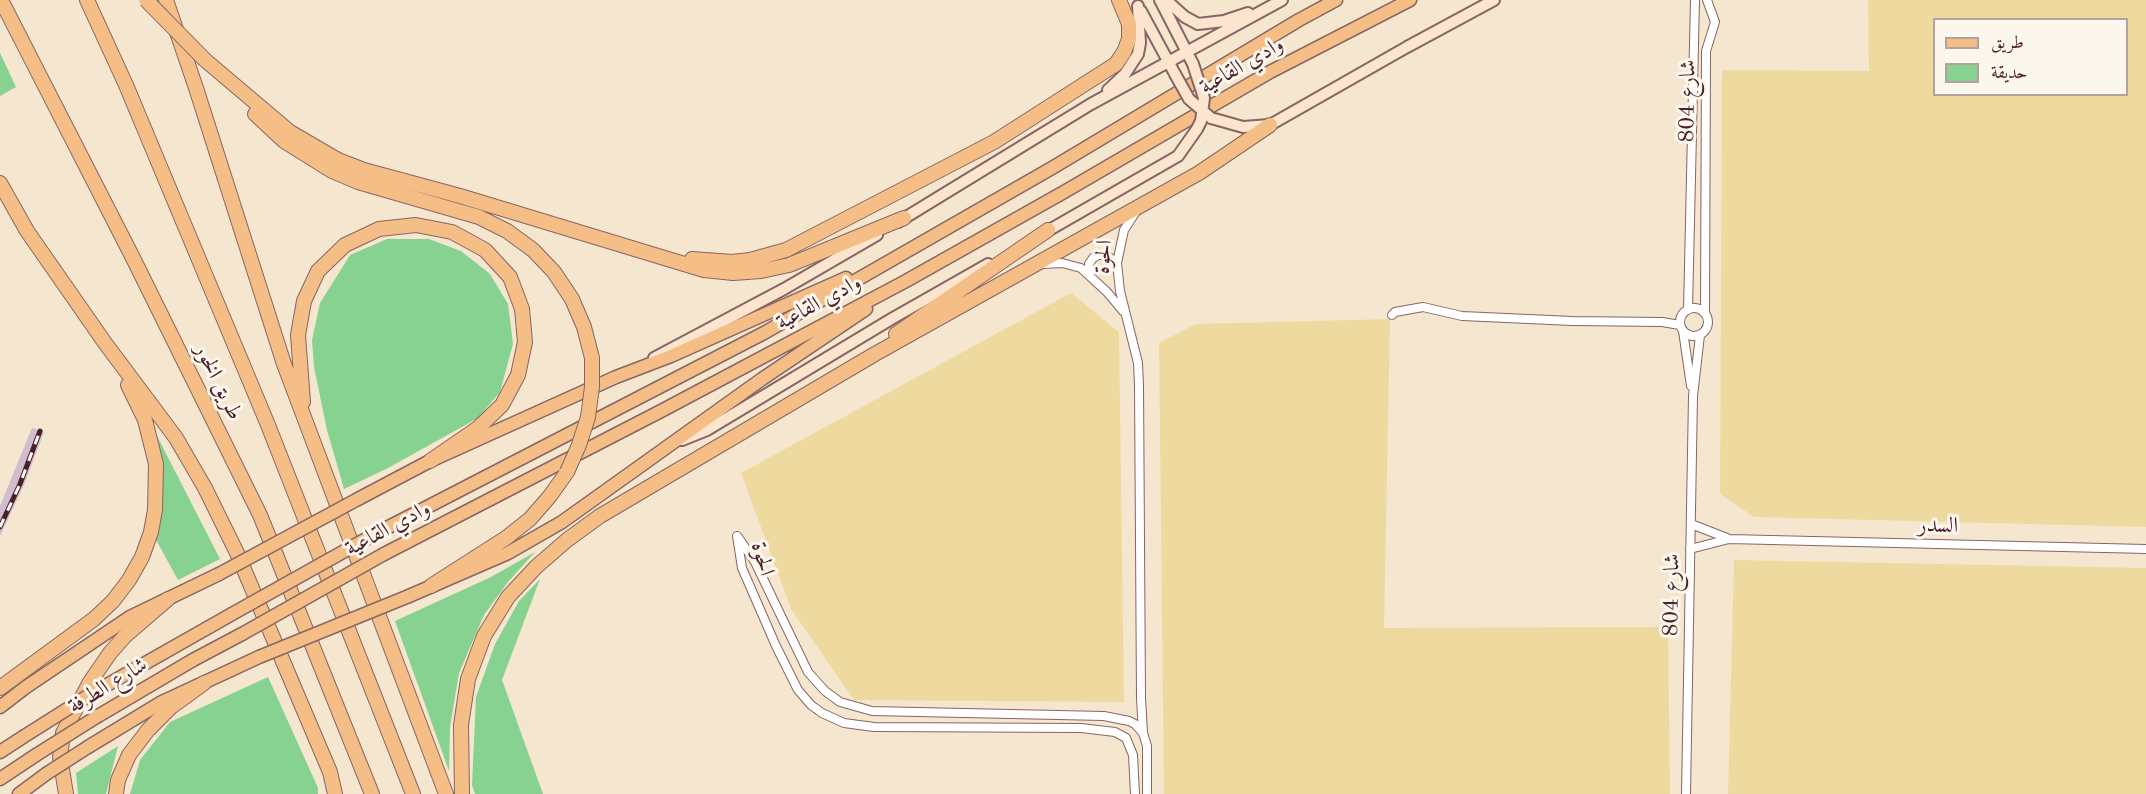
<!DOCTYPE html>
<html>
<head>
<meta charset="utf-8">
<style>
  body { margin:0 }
  #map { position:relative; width:2146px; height:794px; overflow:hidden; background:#f5e7cf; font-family:"Old Standard TT",Amiri,serif }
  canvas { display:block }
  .legend { position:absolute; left:1933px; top:18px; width:195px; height:78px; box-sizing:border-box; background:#fbf7ec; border:2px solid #b4a19f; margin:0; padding:8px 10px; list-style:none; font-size:18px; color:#4a1f2b }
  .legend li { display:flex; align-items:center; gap:12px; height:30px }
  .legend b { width:30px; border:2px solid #b4a19f }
</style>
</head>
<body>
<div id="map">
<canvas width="2146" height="794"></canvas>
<ul class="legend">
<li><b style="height:8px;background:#f5be86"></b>طريق</li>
<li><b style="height:16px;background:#87d290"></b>حديقة</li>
</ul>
</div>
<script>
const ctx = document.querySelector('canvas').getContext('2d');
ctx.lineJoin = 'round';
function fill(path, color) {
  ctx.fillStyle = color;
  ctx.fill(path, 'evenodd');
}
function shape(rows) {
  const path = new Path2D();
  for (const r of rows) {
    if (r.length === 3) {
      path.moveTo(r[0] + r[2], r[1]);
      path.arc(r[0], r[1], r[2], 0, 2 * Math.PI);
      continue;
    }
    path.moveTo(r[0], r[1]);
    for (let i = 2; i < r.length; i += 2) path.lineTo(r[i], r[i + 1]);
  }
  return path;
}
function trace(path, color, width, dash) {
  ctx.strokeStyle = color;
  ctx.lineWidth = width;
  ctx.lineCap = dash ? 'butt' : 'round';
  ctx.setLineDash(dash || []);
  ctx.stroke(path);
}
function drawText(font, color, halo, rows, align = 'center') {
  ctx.font = font + ' "Old Standard TT",Amiri,serif';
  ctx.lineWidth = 6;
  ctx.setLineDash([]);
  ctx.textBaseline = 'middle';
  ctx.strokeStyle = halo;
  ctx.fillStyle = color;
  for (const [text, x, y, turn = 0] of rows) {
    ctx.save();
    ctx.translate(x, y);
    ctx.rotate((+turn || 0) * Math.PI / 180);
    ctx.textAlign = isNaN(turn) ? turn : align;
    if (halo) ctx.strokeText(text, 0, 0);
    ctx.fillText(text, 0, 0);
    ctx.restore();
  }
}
fill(shape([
  [32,428,44,432,24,485,0,536,0,506]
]), '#d0bdce');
fill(shape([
  [0,53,16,87,0,96],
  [387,239,429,239,461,251,490,274,508,304,513,344,500,392,478,418,388,468,344,489,327,430,314,367,312,340,320,303,350,255],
  [156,434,220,559,178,580,155,538,162,502],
  [535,552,508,582,484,615,459,673,450,727,449,771,395,621,491,577],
  [540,579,502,680,543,794,475,794,472,785,476,697,495,644,519,601],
  [268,677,318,788,318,794,130,794,140,760,170,722],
  [118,746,106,794,78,794,76,773]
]), '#87d290');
fill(shape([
  [1868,0,2146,0,2146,527,1754,517,1720,494,1722,70,1869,71],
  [1934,20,2126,20,2126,94,1934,94],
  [1071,293,1119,332,1124,702,854,700,791,609,741,473],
  [1390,319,1384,628,1668,627,1670,794,1164,794,1159,343,1196,324],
  [1734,560,2146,568,2146,794,1728,794]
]), '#eeda9e');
const street = shape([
  [1137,210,1124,230,1117,263,1120,291,1138,363,1139,385,1141,698,1143,733,1147,746,1147,794],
  [1043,264,1062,263,1081,268,1107,292,1123,311],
  [1090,275,1089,264,1093,258,1098,255,1106,255,1117,263],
  [1694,322,14],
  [1688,310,1695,0],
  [1705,313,1706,51,1715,22,1707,0],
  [1392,315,1395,312,1423,307,1462,316,1572,321,1662,322,1680,325],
  [1683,331,1691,386],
  [1691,524,1727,538],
  [737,536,742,568,776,646,798,690,811,705,822,713,844,723,874,727,1081,728,1115,732,1126,738,1133,755,1135,794],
  [738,537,755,562,808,672,825,691,840,702,872,711,1104,716,1129,721,1135,724,1143,733],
  [1690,549,1729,539,2146,549],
  [1686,794,1693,396,1700,335]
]);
const secondary = shape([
  [1160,0,1193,64],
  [1166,0,1185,17,1198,24,1224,21,1248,13],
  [1141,11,1175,74],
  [1108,90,1125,74,1138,54,1140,43,1138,6],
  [1211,118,1243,127,1270,125,1407,47,1494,0],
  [898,222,1091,104,1282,0],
  [1044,233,1178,156,1197,129],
  [654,358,784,289,877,235],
  [682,440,707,430,893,318,988,264]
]);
const primary = shape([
  [358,499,430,461,616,377,671,356,846,278],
  [375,534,764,333,1052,168,1299,20,1336,0],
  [384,554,663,410,906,281,1064,192,1270,72,1410,0],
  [409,596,508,553,562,522,762,379,866,309],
  [91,694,232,614],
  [0,707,26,687,130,617,219,574],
  [98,716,193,660,242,634],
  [88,747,162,702,259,657],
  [0,752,23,737],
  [0,779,36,755],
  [19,794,46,774]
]);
const highway = shape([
  [1,0,133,258,260,515,372,794],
  [87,0,126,85,268,425,413,794],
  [166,0,196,88,284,364,446,794],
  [205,60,290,132,338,160,364,170,460,196,704,270,733,273,761,271,789,265,904,218],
  [255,114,284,141,332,171,358,182,479,217,507,231,533,250,554,272,572,299,584,327,592,358],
  [0,183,27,231,105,343,176,438,205,488,237,553,330,772,335,794],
  [692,259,732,262,750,260,786,250,994,142,1116,64,1124,52,1129,39,1129,24,1119,0],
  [896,334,1048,230],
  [303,402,298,335,304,301,318,271,345,245,379,229,416,225,452,232,485,250,510,277,522,309,525,342,518,375,502,405,478,428,430,461],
  [431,586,506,538,530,519,550,496,567,472],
  [0,688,94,619,113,601,129,580,142,557,151,532,155,510,156,464,145,420,128,385],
  [66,794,60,757,63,733,90,682,110,653,125,636,168,599],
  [116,794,118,780,129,755,148,730,171,707,204,683],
  [462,794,461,725,468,679,484,636,508,597,536,567,567,540,600,516,875,354,1199,173,1270,125]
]);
trace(street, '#866564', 10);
trace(secondary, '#866564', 14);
trace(primary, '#866564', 15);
trace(highway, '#866564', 16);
trace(street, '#fff', 8);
trace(secondary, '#fbe5cf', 10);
trace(primary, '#f5be86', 12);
trace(highway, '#f5be86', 14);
const rail = shape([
  [0,527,20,484,40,431]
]);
trace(rail, '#4a1f2b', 5);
trace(rail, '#fbf7ec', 3, [9]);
const secondaryBridge = shape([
  [1193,64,1204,98,1201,121,1197,129],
  [1175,74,1189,99,1211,118]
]);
const primaryBridge = shape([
  [219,574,358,499],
  [232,614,375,534],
  [242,634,384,554],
  [259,657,409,596],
  [23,737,91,694],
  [36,755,98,716],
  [46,774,88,747]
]);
const highwayBridge = shape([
  [146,0,205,60],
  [567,472,579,445,588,417,592,387,592,358]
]);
trace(secondaryBridge, '#866564', 14, []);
trace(primaryBridge, '#866564', 15, []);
trace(highwayBridge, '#866564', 16, []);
trace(secondaryBridge, '#fbe5cf', 10);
trace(primaryBridge, '#f5be86', 12);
trace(highwayBridge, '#f5be86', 14);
drawText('22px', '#4a1f2b', '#fbf7ec', [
  ["وادي القاعية",1242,66,-30],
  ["شارع 804",1688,101,-89],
  ["الحوة",1104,257,-85],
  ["وادي القاعية",819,303,-28],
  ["طريق الخور",218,382,64],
  ["السدر",1938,526,1],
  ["وادي القاعية",388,529,-28],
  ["الحوة",762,559,74],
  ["شارع 804",1672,595,-89],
  ["شارع الطرفة",108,686,-31]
]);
</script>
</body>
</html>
